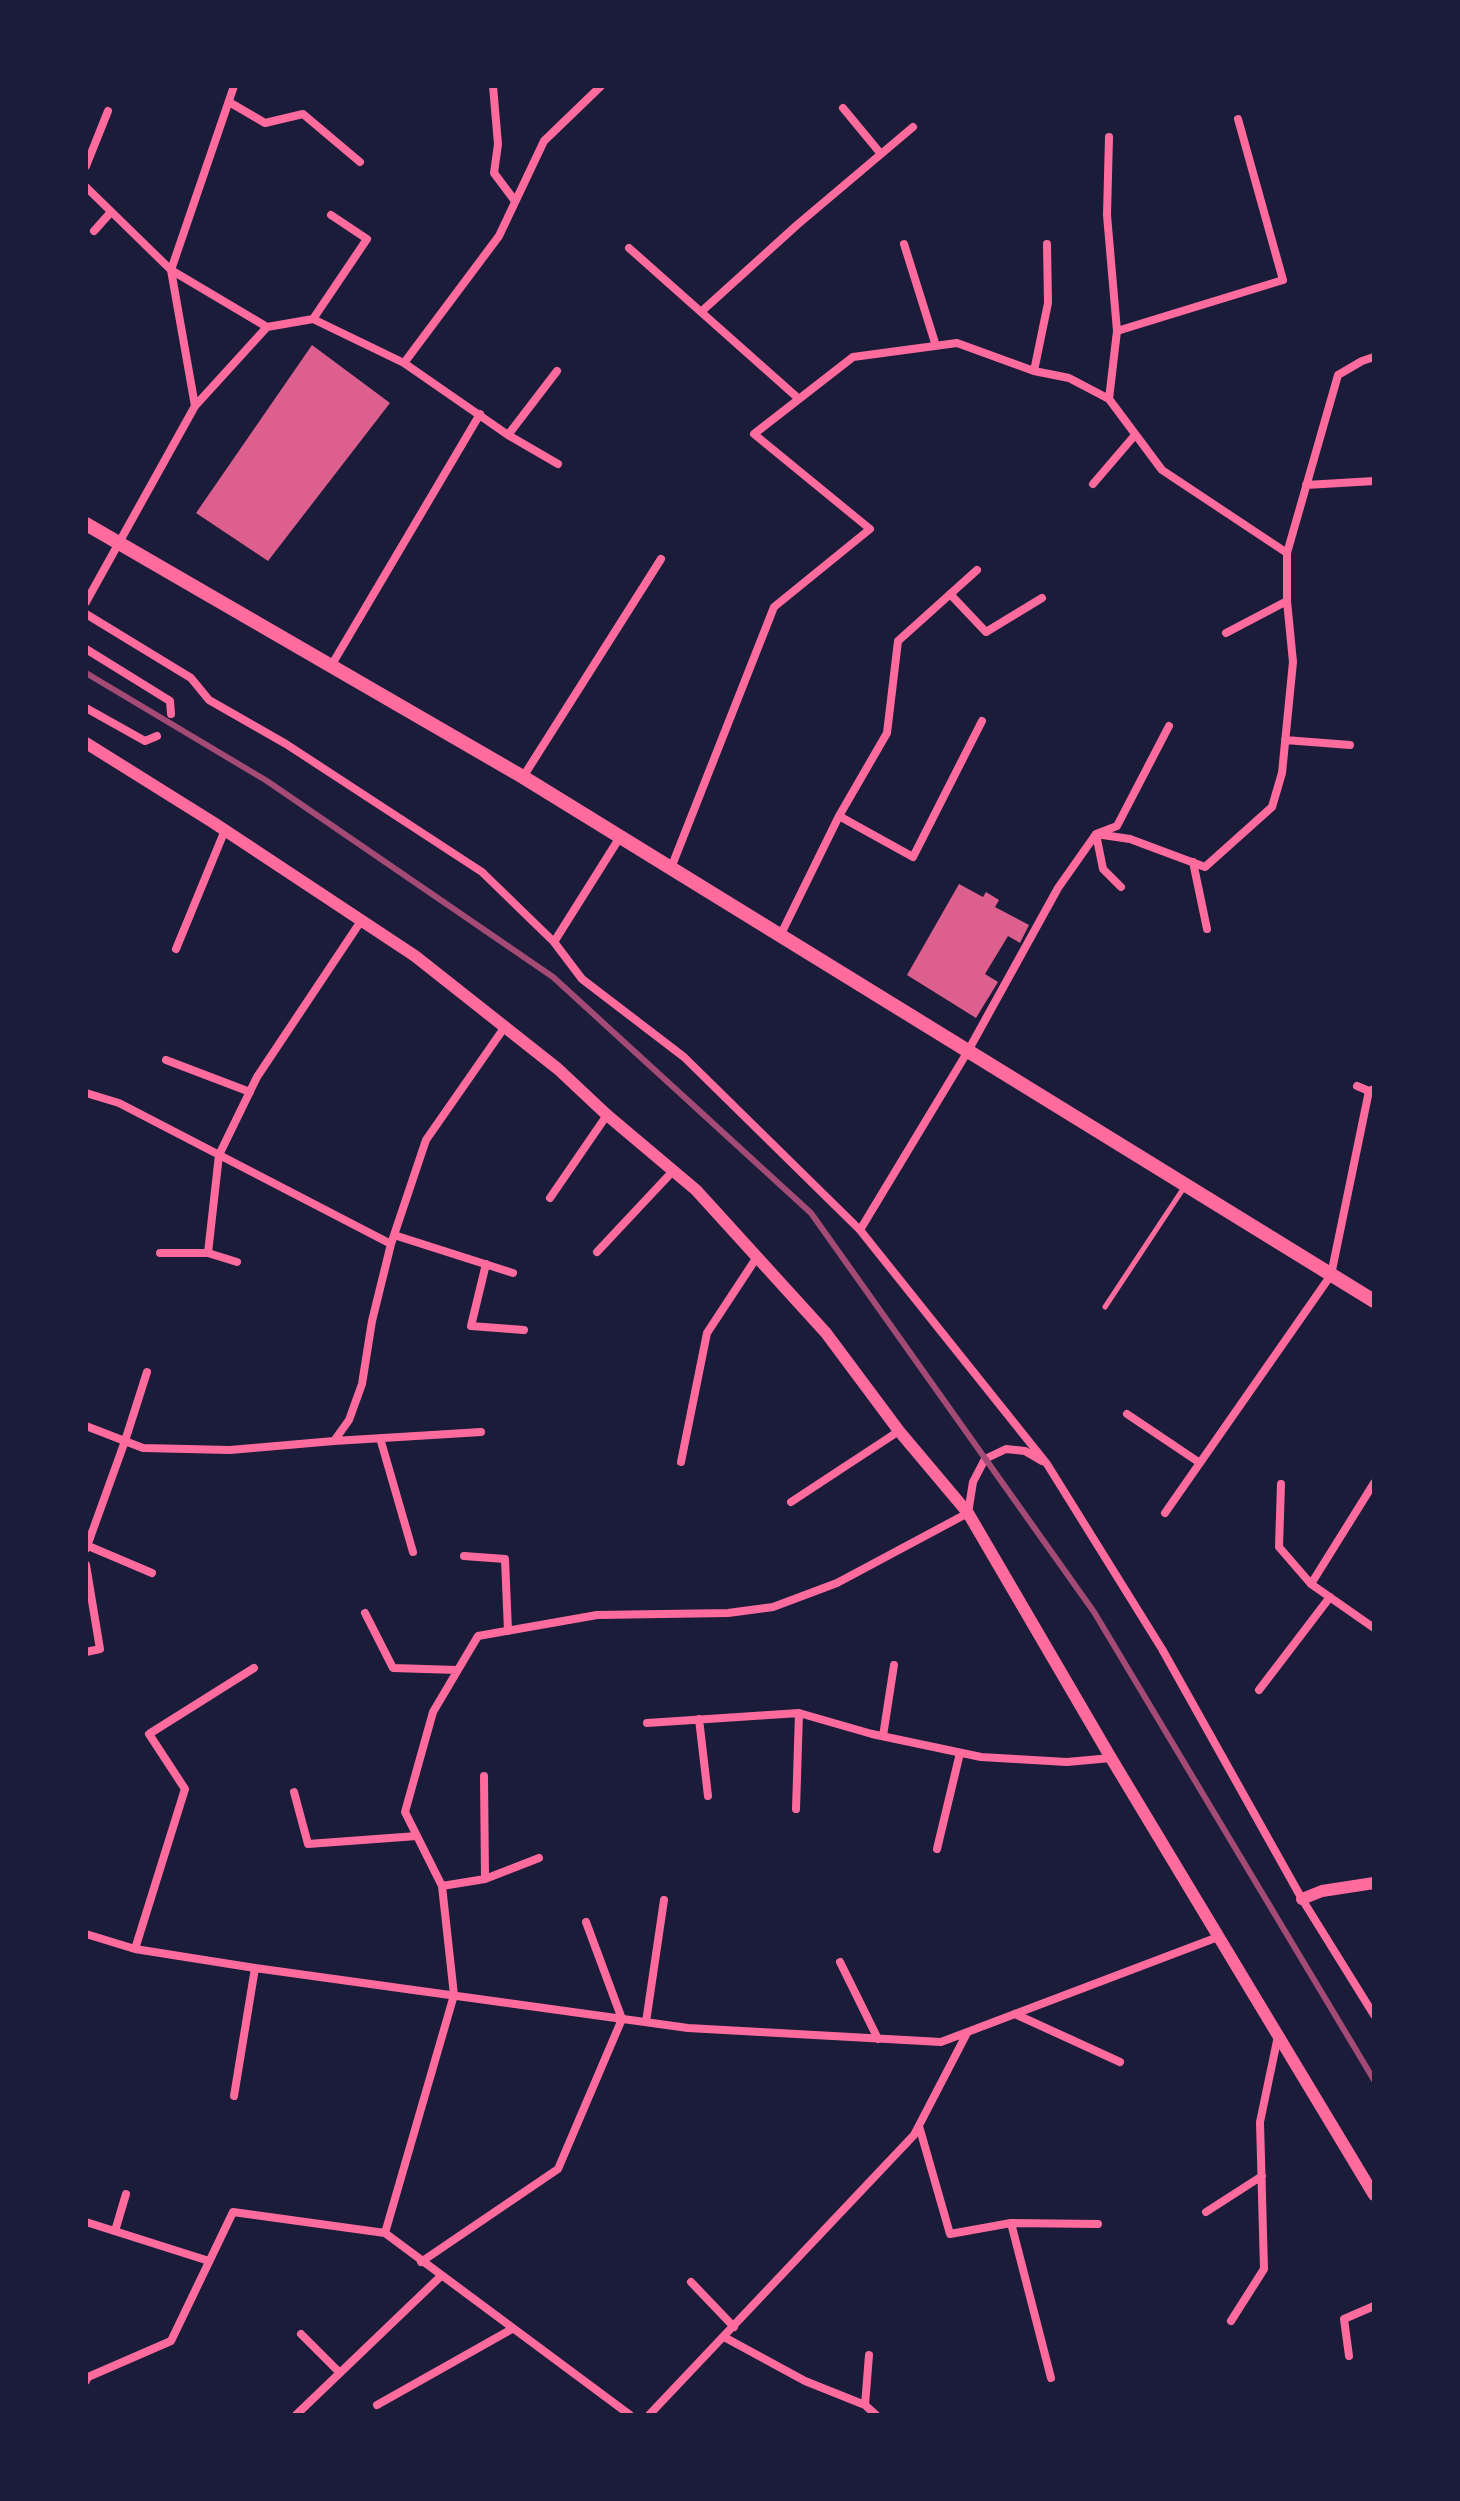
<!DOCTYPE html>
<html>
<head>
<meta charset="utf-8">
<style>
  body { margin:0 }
  #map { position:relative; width:1460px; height:2501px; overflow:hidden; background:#1b1b3a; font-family:"Space Grotesk",sans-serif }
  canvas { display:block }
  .frame { position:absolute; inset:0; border:88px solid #1b1b3a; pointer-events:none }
</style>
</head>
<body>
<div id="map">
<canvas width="1460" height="2501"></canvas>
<div class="frame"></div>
</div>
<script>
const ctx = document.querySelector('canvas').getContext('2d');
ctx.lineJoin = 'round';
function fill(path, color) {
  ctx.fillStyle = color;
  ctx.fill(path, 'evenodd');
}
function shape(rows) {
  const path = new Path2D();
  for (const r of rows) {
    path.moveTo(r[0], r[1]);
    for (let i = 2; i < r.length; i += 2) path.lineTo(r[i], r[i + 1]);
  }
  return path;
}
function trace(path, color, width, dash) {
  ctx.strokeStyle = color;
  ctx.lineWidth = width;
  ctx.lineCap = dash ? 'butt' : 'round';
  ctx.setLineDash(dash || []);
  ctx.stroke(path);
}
fill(shape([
  [312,345,390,403,268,561,196,513],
  [959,884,983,897,986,892,999,900,995,907,1029,925,1020,943,1008,936,985,974,998,982,976,1018,907,975]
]), '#dd5f8e');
trace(shape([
  [1105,1307,1185,1186]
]), '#ff6b9d', 5);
trace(shape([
  [493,86,498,144,494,173,515,201],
  [229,102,265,123,303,114,360,162],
  [843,108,881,154],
  [86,166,108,111],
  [86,187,171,270,234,86],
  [94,231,111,212],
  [904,244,936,346],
  [629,248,799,399],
  [702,311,797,225,913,127],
  [313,319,367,239,331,215],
  [267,327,313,319,404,363,508,435,558,464],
  [1117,331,1283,280,1238,119],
  [404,363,499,236,544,141,601,86],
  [1034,371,1048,303,1047,244],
  [1109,399,1117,331,1107,215,1109,137],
  [508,435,557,371],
  [1093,484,1135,435],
  [1306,485,1374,481],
  [950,594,986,632,1042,598],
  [86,602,195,406,267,327,171,270,195,406],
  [86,614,191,678,209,700,286,744,482,872,554,942,582,979,684,1057,860,1230,1047,1464,1162,1649,1302,1899,1374,2015],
  [1226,633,1287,601],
  [86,649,170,701,171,714],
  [331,666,480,414],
  [86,708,145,741,157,736],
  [1285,740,1350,745],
  [523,777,661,559],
  [839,816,913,857,982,721],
  [1193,862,1207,929],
  [671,868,774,607,870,529,754,434,853,357,957,343,1034,371,1069,378,1109,399,1162,470,1287,553],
  [1121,887,1103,869,1096,834,1117,826,1169,726],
  [780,936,839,816,887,733,898,641,977,570],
  [554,942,620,837],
  [176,949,225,830],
  [166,1060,250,1092],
  [1357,1086,1369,1091],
  [86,1093,119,1103,391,1244],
  [550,1198,607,1115],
  [860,1230,968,1051,1058,888,1096,834,1130,839,1205,867,1272,807,1282,773,1293,662,1287,601,1287,553,1338,375,1362,361,1374,357],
  [394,1235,513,1273],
  [597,1252,673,1171],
  [160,1253,208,1253],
  [237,1262,208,1253,219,1155,257,1077,361,921],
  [486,1264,471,1326,524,1330],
  [1127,1414,1200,1463],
  [86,1426,143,1448,230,1450,334,1441,349,1420,362,1384,372,1321,391,1244,426,1140,504,1028],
  [380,1438,413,1552],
  [334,1441,481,1432],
  [681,1462,707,1333,757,1257],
  [1281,1484,1279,1547,1311,1584,1374,1628],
  [791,1502,899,1431],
  [1165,1513,1331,1275,1369,1091,1374,1089],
  [86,1545,152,1573],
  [86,1549,125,1441,147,1372],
  [464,1556,505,1559,508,1631],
  [86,1565,100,1649,86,1652],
  [1311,1584,1374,1483],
  [365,1613,393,1668,457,1670],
  [1259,1690,1330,1597],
  [699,1719,708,1796],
  [647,1723,799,1713,872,1734,981,1757,1067,1762,1111,1758],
  [883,1736,894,1665],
  [484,1776,485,1879],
  [294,1792,308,1844,417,1836],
  [796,1809,799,1713],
  [937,1849,960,1753],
  [442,1886,485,1879,539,1858],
  [86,1934,135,1949,255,1968,688,2028,941,2042,1218,1937],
  [135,1949,185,1789,149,1734,254,1668],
  [840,1962,878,2039],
  [1015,2014,1120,2062],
  [646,2022,664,1900],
  [234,2096,255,1968],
  [919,2126,950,2234,1011,2223,1098,2224],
  [1206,2212,1262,2176],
  [86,2222,209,2261],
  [1011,2223,1051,2378],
  [115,2231,126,2194],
  [421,2262,558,2169,622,2019,586,1922],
  [691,2282,734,2327],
  [1231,2321,1264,2269,1260,2122,1278,2036],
  [301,2334,340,2373],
  [724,2337,805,2381,865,2405,876,2415],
  [1349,2356,1344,2319,1374,2306],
  [86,2381,88,2377,171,2341,233,2212,385,2233],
  [377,2405,512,2329],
  [865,2405,869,2355],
  [296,2415,441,2276],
  [630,2415,385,2233,454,1995,442,1886,405,1812,433,1712,478,1636,597,1615,728,1613,773,1607,837,1583,968,1513,973,1482,985,1459,1006,1449,1025,1451,1042,1461],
  [649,2415,914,2135,967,2033]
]), '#ff6b9d', 8);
trace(shape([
  [86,743,214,823,415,956,558,1069,607,1115,696,1190,826,1333,899,1431,968,1513,1111,1758,1374,2195],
  [1302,1899,1322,1891,1374,1883]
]), '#ff6b9d', 12);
trace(shape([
  [86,524,523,777,1374,1301]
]), '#ff6b9d', 14);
trace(shape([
  [86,673,267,781,553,977,811,1213,1094,1612,1374,2080]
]), '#a44b75', 6);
</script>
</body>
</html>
